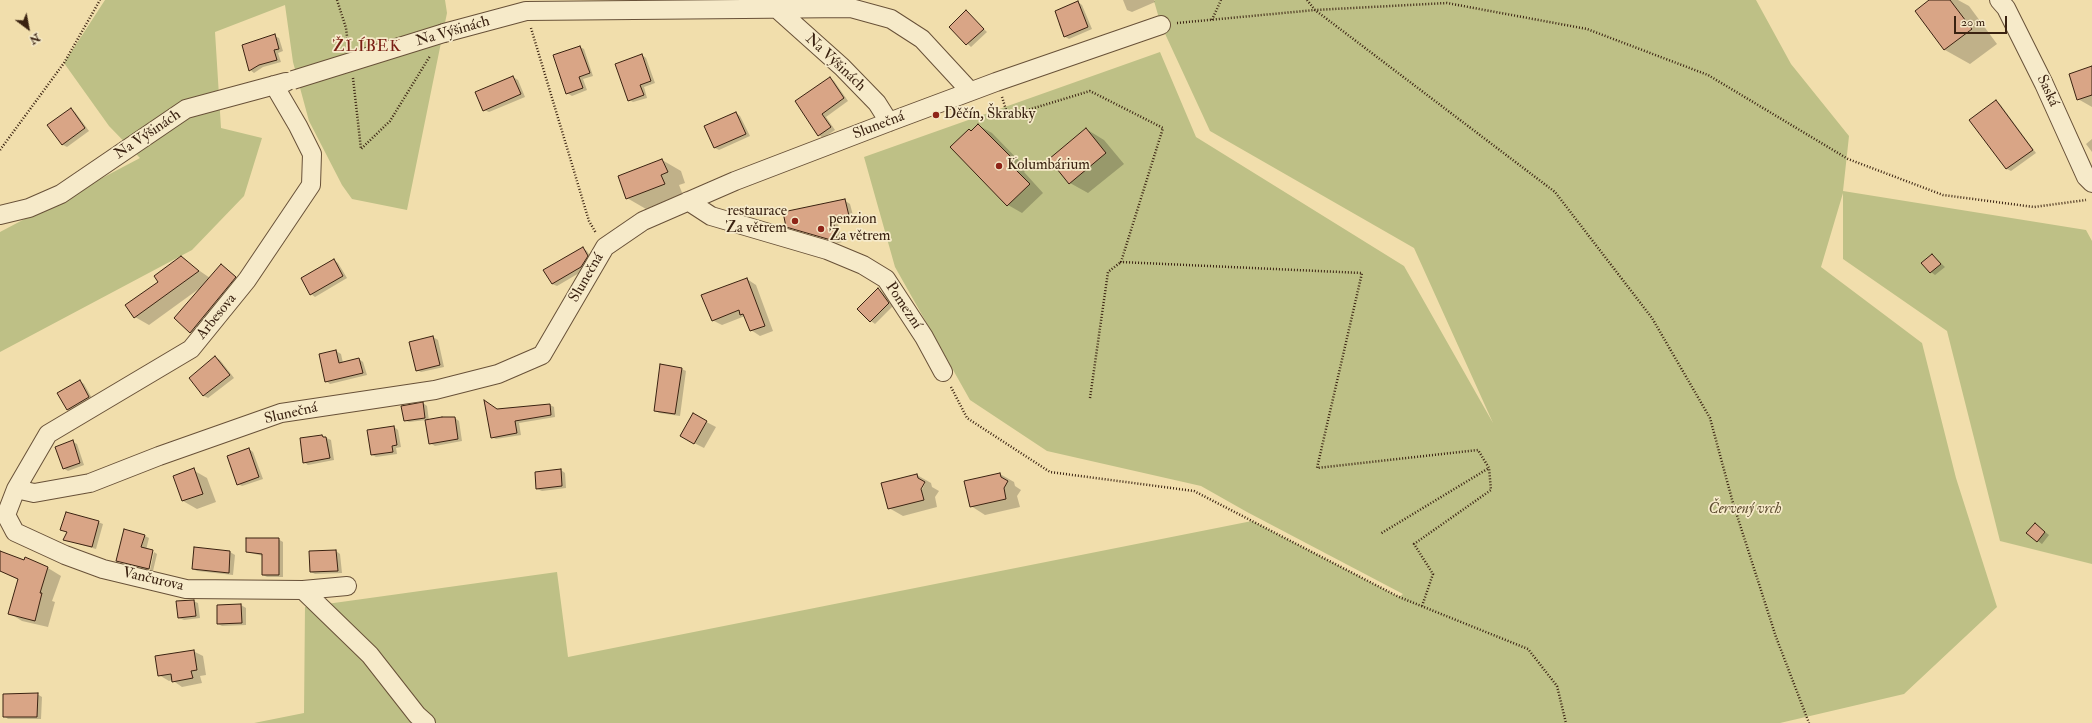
<!DOCTYPE html>
<html>
<head>
<meta charset="utf-8">
<style>
  body { margin:0 }
  #map { position:relative; width:2092px; height:723px; overflow:hidden; background:#f1deac; font-family:"IM FELL Double Pica",serif }
  canvas { display:block }
  .north { position:absolute; left:8px; top:8px; width:40px; height:40px; -webkit-text-stroke:3px #f6eac9; paint-order:stroke; rotate:148deg; font-size:11px; font-weight:700; line-height:16px; text-align:center; color:#3a2211 }
  .north::after { content:''; display:block; margin:auto; width:14px; height:18px; background:#3a2211; clip-path:polygon(50% 0,100% 100%,50% 72%,0 100%) }
  .scale { position:absolute; left:1954px; top:16px; width:53px; height:18px; box-sizing:border-box; border:2px solid #3a2211; border-top:0; padding-left:5px; font-size:12px; line-height:14px; white-space:nowrap; color:#3a2211; -webkit-text-stroke:3px #f6eac9; paint-order:stroke }
</style>
</head>
<body>
<div id="map">
<canvas width="2092" height="723"></canvas>
<div class="north">N</div>
<div class="scale">20 m</div>
</div>
<script>
const ctx = document.querySelector('canvas').getContext('2d');
ctx.lineJoin = 'round';
function fill(path, color) {
  ctx.fillStyle = color;
  ctx.fill(path, 'evenodd');
}
function shape(rows) {
  const path = new Path2D();
  for (const r of rows) {
    path.moveTo(r[0], r[1]);
    for (let i = 2; i < r.length; i += 2) path.lineTo(r[i], r[i + 1]);
  }
  return path;
}
function trace(path, color, width, dash) {
  ctx.strokeStyle = color;
  ctx.lineWidth = width;
  ctx.lineCap = dash ? 'butt' : 'round';
  ctx.setLineDash(dash || []);
  ctx.stroke(path);
}
function drawText(font, color, halo, rows, align = 'center') {
  ctx.font = font + ' "IM FELL Double Pica",serif';
  ctx.lineWidth = 3.5;
  ctx.setLineDash([]);
  ctx.textBaseline = 'middle';
  ctx.strokeStyle = halo;
  ctx.fillStyle = color;
  for (const [text, x, y, turn = 0] of rows) {
    ctx.save();
    ctx.translate(x, y);
    ctx.rotate((+turn || 0) * Math.PI / 180);
    ctx.textAlign = isNaN(turn) ? turn : align;
    if (halo) ctx.strokeText(text, 0, 0);
    ctx.fillText(text, 0, 0);
    ctx.restore();
  }
}
fill(shape([
  [105,0,445,0,447,13,407,210,352,199,342,185,309,121,293,62,285,5,215,32,221,128,262,138,244,196,192,250,0,352,0,232,140,158,109,126,64,63],
  [1155,0,1756,0,1791,64,1849,136,1843,191,2086,230,2092,241,2092,564,2000,541,1947,331,1843,259,1843,193,1821,267,1922,343,1956,478,1997,607,1904,694,1780,723,254,723,304,713,305,607,557,572,568,657,1252,521,1399,597,1403,594,1247,512,1201,486,1047,451,970,400,895,267,864,157,1160,52,1196,137,1404,266,1493,423,1414,248,1210,131,1161,25,1154,1]
]), '#bec086');
fill(shape([
  [1123,0,1154,0,1155,2,1132,12,1127,10],
  [1931,0,1958,0,1969,6,1997,44,1970,64,1945,50,1916,11],
  [1078,2,1082,5,1092,29,1069,39,1064,36,1059,24],
  [966,12,987,32,971,47,950,27],
  [274,36,279,38,283,51,278,53,281,62,263,67,254,73,250,70],
  [580,47,584,49,593,76,583,79,587,90,572,96,567,93],
  [642,55,646,58,655,83,644,87,647,98,633,102,629,100],
  [2092,68,2092,107,2078,99],
  [513,77,518,80,525,97,489,112,484,110],
  [830,78,834,81,848,101,826,117,835,130,823,138,819,135,796,101],
  [1996,101,2000,104,2036,153,2011,171,2007,169],
  [71,109,75,112,89,131,67,147,63,145,49,125],
  [736,113,740,116,750,136,719,150,715,148,705,127],
  [978,125,992,133,1027,169,1024,172,1043,193,1022,213,1008,205,971,132],
  [1086,129,1104,140,1124,164,1088,193,1070,183],
  [2092,139,2092,152,2086,144],
  [662,160,681,171,685,183,679,185,683,195,646,209,627,198],
  [844,200,850,204,854,219,838,223,842,242,838,243,787,226],
  [583,248,587,251,592,259,586,269,557,286,552,284],
  [1932,255,1945,267,1935,275,1931,272],
  [181,258,210,278,221,266,245,283,200,338,191,332,175,318,200,288,149,325,135,317],
  [334,260,338,263,347,278,315,297,311,294],
  [747,279,756,285,773,331,760,336,751,330,745,316,722,325,712,320],
  [878,289,882,292,893,306,875,324,871,321],
  [433,337,438,340,444,367,421,372,417,370],
  [336,351,341,354,343,363,359,359,363,362,367,375,330,384,326,381],
  [215,357,220,360,234,378,208,398,204,396,190,378],
  [661,366,682,369,686,371,680,416,659,413,655,410],
  [80,381,84,384,93,400,72,412,68,409],
  [423,403,427,406,429,421,455,418,459,421,462,441,435,446,430,443,426,420,409,422,404,420],
  [550,405,554,407,555,417,519,423,521,435,496,439,492,437,497,410],
  [693,415,716,427,704,448,690,441],
  [394,427,398,430,401,447,396,448,397,454,376,457,371,454],
  [322,436,331,440,334,460,308,465,304,462],
  [73,442,77,444,84,465,68,471,63,468],
  [249,449,253,452,263,479,242,486,238,484],
  [193,470,207,478,216,502,197,509,183,501,174,477],
  [561,470,565,473,566,488,542,491,537,489,536,473],
  [1000,474,1014,482,1015,486,1021,490,1017,496,1020,507,985,515,971,506],
  [917,475,931,483,932,487,939,491,935,497,937,507,903,516,889,508],
  [923,483,925,483,920,494,918,493],
  [98,522,103,524,96,549,65,540,67,532,61,529],
  [2035,524,2049,535,2042,544,2027,533],
  [145,536,149,538,146,550,152,551,148,570,117,561],
  [278,539,283,542,283,577,267,577,263,575,263,556,247,552],
  [195,548,230,552,235,555,233,575,197,571,193,569],
  [336,551,340,554,342,573,315,574,311,572],
  [154,552,157,554,153,571,150,570],
  [0,559,48,568,61,576,52,601,55,602,48,627,22,621,9,613,19,580,0,571],
  [193,601,198,603,200,618,184,620,179,618],
  [241,605,246,608,246,625,222,626,218,624,218,606],
  [193,651,203,656,206,675,200,676,202,683,182,687,172,680,169,681,159,675],
  [37,694,42,697,41,719,8,719,4,716]
]), '#0003');
const building = shape([
  [1929,0,1950,0,1972,29,1944,50,1915,11,1929,0],
  [1078,1,1088,27,1064,37,1055,11,1078,1],
  [966,10,984,29,966,45,949,27,966,10],
  [275,34,279,49,274,50,277,60,259,65,249,71,242,45,275,34],
  [580,46,590,73,579,77,583,88,566,94,553,55,580,46],
  [642,54,651,81,640,85,644,95,628,101,615,64,642,54],
  [2092,66,2092,95,2077,100,2069,74,2092,66],
  [513,76,521,94,483,111,475,92,513,76],
  [830,77,844,98,822,114,831,127,818,136,795,101,830,77],
  [1996,100,2033,150,2006,169,1969,120,1996,100],
  [71,108,85,128,62,145,47,125,71,108],
  [736,112,746,134,714,148,704,126,736,112],
  [978,124,1014,160,1010,164,1030,184,1007,206,950,147,969,129,971,131,978,124],
  [1086,128,1106,153,1069,184,1049,159,1086,128],
  [662,159,668,172,661,175,665,184,626,199,618,176,662,159],
  [845,199,849,216,833,220,837,239,831,240,786,227,783,212,845,199],
  [583,247,588,256,581,267,552,284,543,270,583,247],
  [1932,254,1941,264,1930,273,1921,263,1932,254],
  [181,256,199,271,134,318,125,305,158,282,154,276,181,256],
  [334,259,343,276,310,295,301,278,334,259],
  [221,264,236,277,190,333,174,318,221,264],
  [747,278,765,326,750,331,743,314,740,315,739,310,712,321,701,295,747,278],
  [878,288,889,303,870,322,857,309,878,288],
  [433,336,440,365,416,371,409,342,433,336],
  [336,350,339,363,359,358,363,373,325,382,319,354,336,350],
  [215,356,230,375,203,396,189,378,215,356],
  [660,364,682,368,675,414,654,411,660,364],
  [80,380,89,397,67,410,57,393,80,380],
  [484,400,497,409,550,404,551,415,515,421,517,433,491,438,484,400],
  [423,402,425,418,404,421,401,406,423,402],
  [693,413,707,421,694,444,680,436,693,413],
  [442,417,455,417,458,439,429,444,425,420,442,417],
  [394,426,397,445,392,446,393,452,371,455,367,430,394,426],
  [322,435,323,437,326,437,330,458,303,463,300,438,322,435],
  [73,440,80,463,63,469,55,447,73,440],
  [249,448,259,477,237,485,227,456,249,448],
  [194,468,203,494,182,501,173,476,194,468],
  [561,469,562,486,536,489,535,472,561,469],
  [1000,473,1001,477,1008,481,1004,488,1006,499,970,507,964,481,1000,473],
  [917,474,918,478,925,482,921,489,924,500,888,509,881,483,917,474],
  [66,512,99,521,92,547,63,540,67,532,60,530,66,512],
  [2035,523,2045,532,2037,542,2026,533,2035,523],
  [124,529,145,535,141,547,153,550,149,569,116,561,124,529],
  [246,538,279,538,279,575,262,575,262,554,246,552,246,538],
  [194,547,230,551,229,573,192,569,194,547],
  [336,550,338,571,310,572,309,551,336,550],
  [0,551,24,560,25,557,48,567,40,593,42,593,35,621,8,614,18,579,0,571,0,551],
  [194,600,196,616,178,618,176,601,194,600],
  [241,604,242,623,217,624,217,605,241,604],
  [194,650,197,670,191,671,193,678,172,682,171,674,158,676,155,656,194,650],
  [38,693,37,717,3,717,3,694,38,693]
]);
fill(building, '#d9a586');
trace(building, '#3a2211', 1);
const minor = shape([
  [1999,0,2006,8,2044,84,2086,177,2092,183],
  [776,8,842,67,877,103,889,122],
  [444,33,526,11,851,8,891,19,922,39,970,91],
  [274,85,298,126,312,154,311,185,247,280,191,349,48,434,16,489,6,515,15,532,65,555,103,569,186,589,303,590,347,586],
  [688,201,711,216,827,250,863,265,886,279,924,337,943,372],
  [0,215,29,208,61,194,186,109,286,82],
  [16,489,34,493,90,483,159,456,281,413,435,390,498,374,542,355,605,247,643,221,735,181,889,122,996,82,1161,25],
  [303,590,370,655,417,715,426,723]
]);
trace(minor, '#685138', 20);
trace(shape([
  [337,0,346,28,348,44],
  [1307,0,1315,10,1555,192,1652,318,1710,418,1733,503,1776,637,1809,723],
  [1212,20,1221,0],
  [1177,23,1315,10,1447,3,1587,29,1708,75,1848,159,1943,195,2034,207,2086,200],
  [531,28,589,221,596,233],
  [353,78,361,149,390,121,430,56],
  [1002,97,1008,116,1090,91,1163,128,1121,262,1362,273,1317,468,1478,450,1489,468,1380,534],
  [0,150,64,63,100,0],
  [951,387,967,418,1050,472,1194,491,1399,597,1528,649,1557,686,1566,723],
  [1090,398,1108,272,1121,262],
  [1422,606,1433,574,1414,544,1491,490,1489,468]
]), '#3a2211', 2.5, [1, 2]);
trace(minor, '#f6eac9', 18);
const minorBridge = shape([
  [293,80,444,33]
]);
trace(minorBridge, '#685138', 20, []);
trace(minorBridge, '#f6eac9', 18);
for (const [x, y, r, color] of [
  [936,115,4,"#8f2418"],
  [999,166,4,"#8f2418"],
  [795,221,4,"#8f2418"],
  [821,229,4,"#8f2418"]
]) {
  const dot = new Path2D();
  dot.arc(x, y, r, 0, 2 * Math.PI);
  ctx.fillStyle = color;
  ctx.fill(dot);
  trace(dot, '#f6eac9', 1.5);
}
drawText('15px', '#3a2211', '#f6eac9', [
  ["Na Výšinách",453,32,-16],
  ["Na Výšinách",835,63,43],
  ["Saská",2047,91,65],
  ["Slunečná",879,126,-21],
  ["Na Výšinách",148,135,-34],
  ["Slunečná",587,278,-60],
  ["Pomezní",903,306,56],
  ["Arbesova",217,317,-51],
  ["Slunečná",291,414,-13],
  ["Vančurova",153,580,13]
]);
drawText('15px', '#3a2211', '#f6eac9', [
  ["Děčín, Škrabky",944,115],
  ["Kolumbárium",1007,166],
  ["restaurace",787,212,"right"],
  ["Za větrem",787,229,"right"],
  ["penzion",829,220],
  ["Za větrem",829,237]
], 'left');
drawText('italic 15px', '#5b4a2e', '#f6eac9', [
  ["Červený vrch",1745,510]
]);
ctx.letterSpacing = '1px';
drawText('16px', '#7a1f14', '#f6eac9', [
  ["ŽLÍBEK",367,48]
]);
ctx.letterSpacing = '0px';
</script>
</body>
</html>
